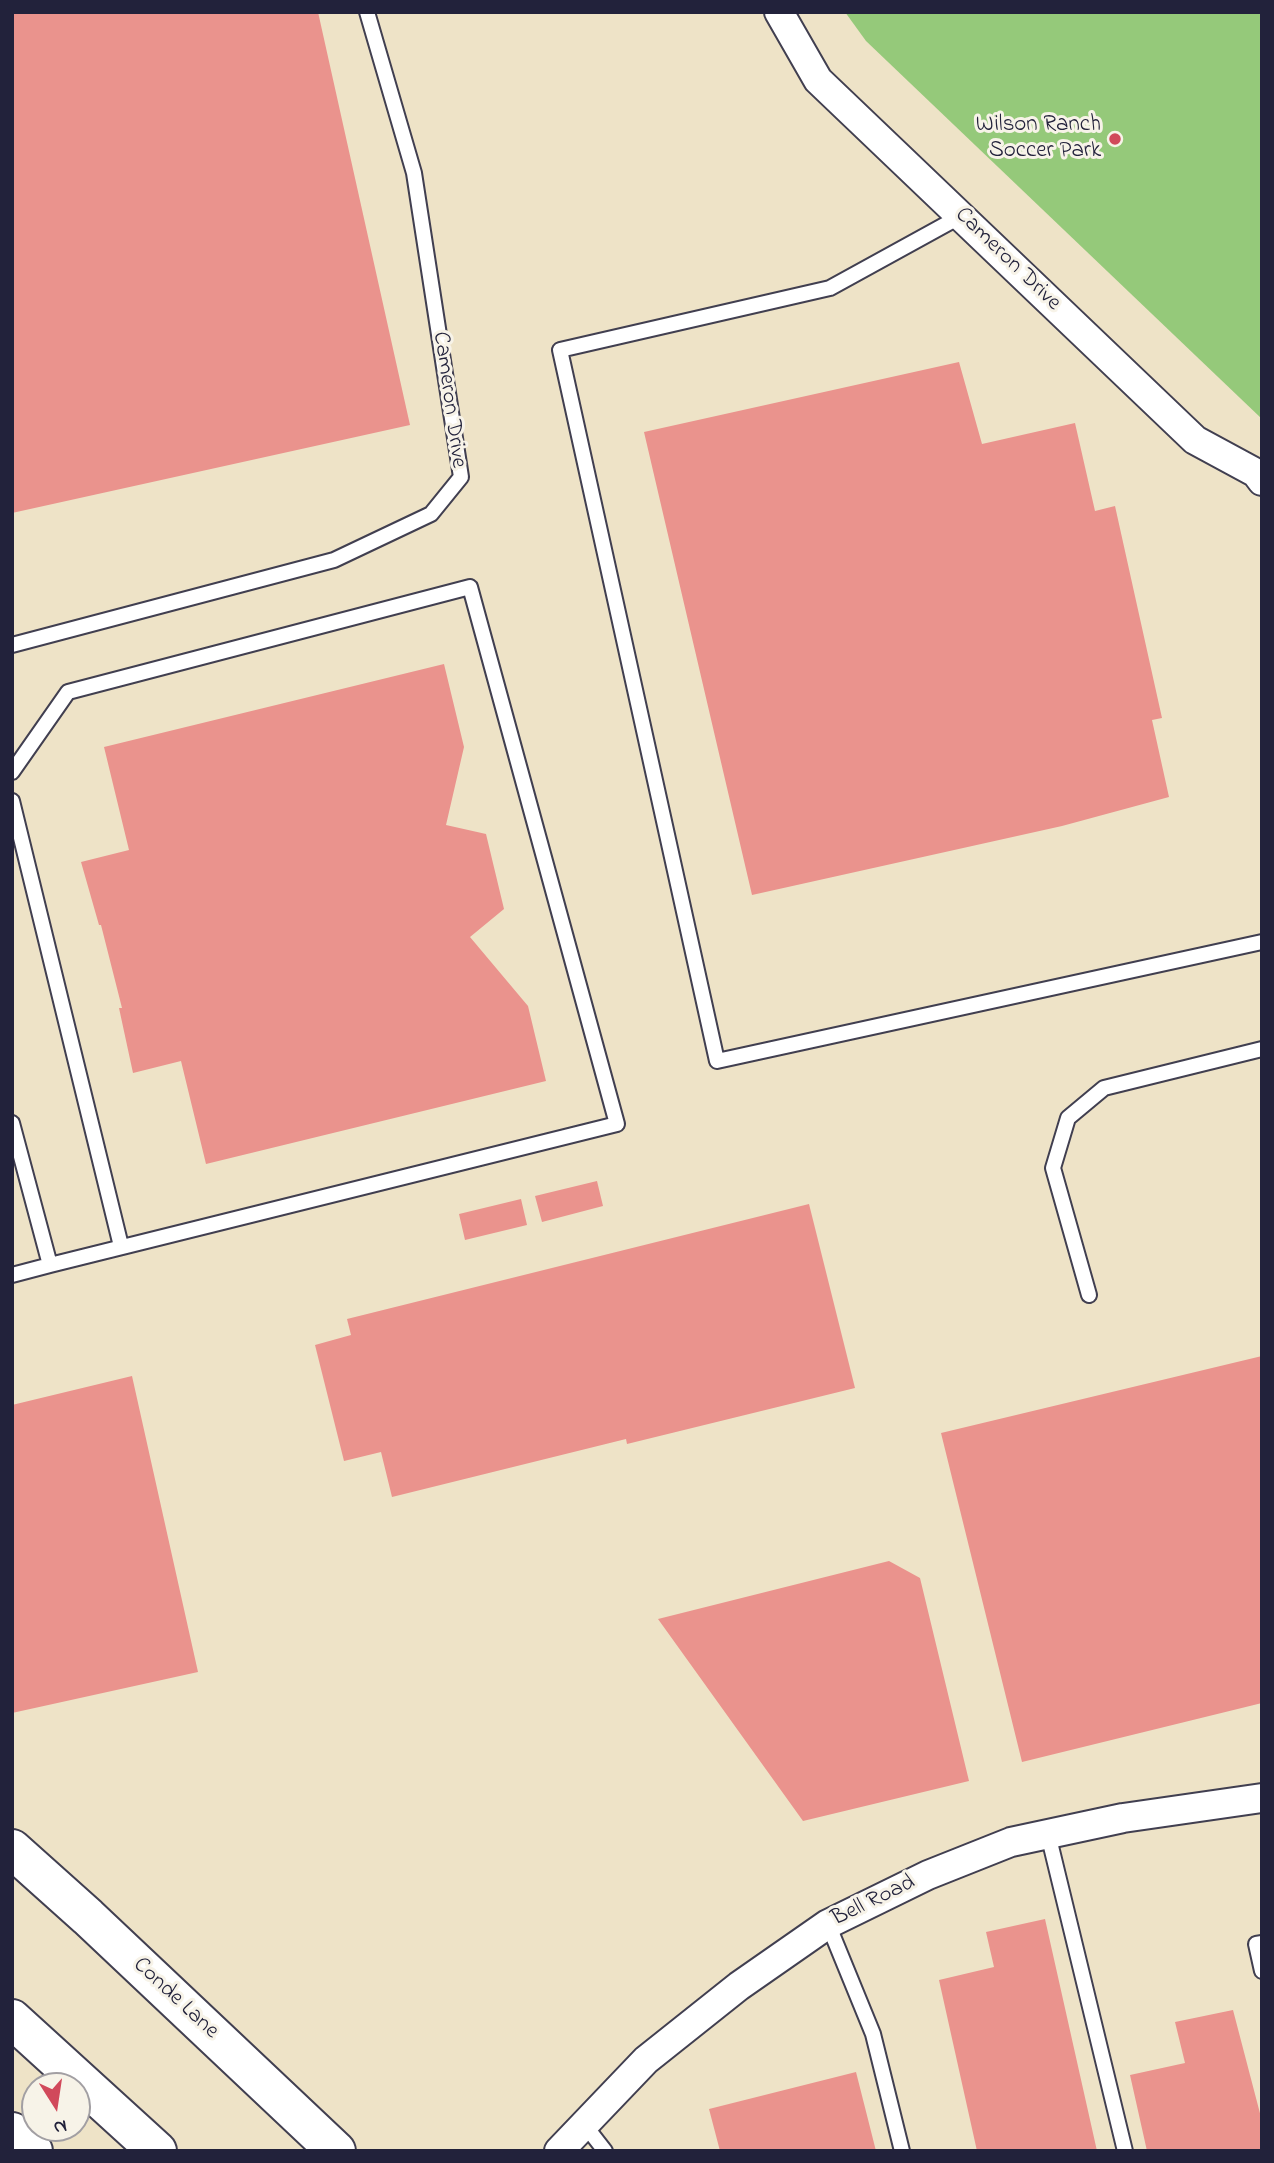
<!DOCTYPE html>
<html>
<head>
<meta charset="utf-8">
<style>
  body { margin:0 }
  #map { position:relative; width:1274px; height:2163px; overflow:hidden; background:#eee3c7; font-family:"Indie Flower",sans-serif }
  canvas { display:block }
  .frame { position:absolute; inset:0; border:14px solid #22223b; pointer-events:none }
  .north { position:absolute; left:21px; top:2072px; width:70px; height:70px; box-sizing:border-box; background:#f7f3e8; border:2px solid #a29fa3; border-radius:50%; rotate:168deg; font-size:19px; font-weight:700; line-height:28px; text-align:center; color:#22223b }
  .north::after { content:''; display:block; margin:auto; width:24px; height:32px; background:#d1495b; clip-path:polygon(50% 0,100% 100%,50% 72%,0 100%) }
</style>
</head>
<body>
<div id="map">
<canvas width="1274" height="2163"></canvas>
<div class="frame"></div>
<div class="north">N</div>
</div>
<script>
const ctx = document.querySelector('canvas').getContext('2d');
ctx.lineJoin = 'round';
function fill(path, color) {
  ctx.fillStyle = color;
  ctx.fill(path, 'evenodd');
}
function shape(rows) {
  const path = new Path2D();
  for (const r of rows) {
    path.moveTo(r[0], r[1]);
    for (let i = 2; i < r.length; i += 2) path.lineTo(r[i], r[i + 1]);
  }
  return path;
}
function trace(path, color, width, dash) {
  ctx.strokeStyle = color;
  ctx.lineWidth = width;
  ctx.lineCap = dash ? 'butt' : 'round';
  ctx.setLineDash(dash || []);
  ctx.stroke(path);
}
function drawText(font, color, halo, rows, align = 'center') {
  ctx.font = font + ' "Indie Flower",sans-serif';
  ctx.lineWidth = 6;
  ctx.setLineDash([]);
  ctx.textBaseline = 'middle';
  ctx.strokeStyle = halo;
  ctx.fillStyle = color;
  for (const [text, x, y, turn = 0] of rows) {
    ctx.save();
    ctx.translate(x, y);
    ctx.rotate((+turn || 0) * Math.PI / 180);
    ctx.textAlign = isNaN(turn) ? turn : align;
    if (halo) ctx.strokeText(text, 0, 0);
    ctx.fillText(text, 0, 0);
    ctx.restore();
  }
}
fill(shape([
  [845,12,1262,12,1262,419,866,41]
]), '#95c97a');
fill(shape([
  [12,12,318,12,410,425,12,513],
  [959,362,982,444,1075,423,1095,511,1115,506,1162,718,1152,720,1169,797,1062,826,752,895,644,432],
  [444,664,464,747,446,825,486,834,504,909,470,937,528,1006,546,1081,206,1164,181,1061,133,1073,119,1008,122,1008,101,925,99,925,81,862,129,850,104,747],
  [597,1181,603,1206,542,1222,535,1196],
  [521,1199,527,1225,465,1240,459,1214],
  [809,1204,855,1388,627,1444,626,1439,392,1497,381,1452,344,1461,315,1345,351,1335,347,1319],
  [1262,1356,1262,1703,1022,1762,941,1433],
  [132,1376,198,1672,12,1713,12,1405],
  [889,1561,920,1578,969,1781,803,1821,658,1619],
  [1045,1919,1097,2151,977,2151,939,1980,994,1967,986,1932],
  [1233,2010,1262,2121,1262,2151,1147,2151,1130,2075,1185,2063,1175,2022],
  [856,2072,876,2151,720,2151,709,2109]
]), '#ea938d');
const lane = shape([
  [961,216,830,288,560,350,717,1061,1262,942],
  [12,645,334,560,431,514,461,477,414,173,367,12],
  [12,772,68,692,470,587,617,1124,50,1265],
  [12,801,121,1246],
  [12,1123,50,1265,12,1275],
  [1089,1295,1053,1168,1068,1118,1104,1088,1262,1049],
  [1048,1834,1125,2151],
  [828,1924,873,2034,902,2151],
  [1262,1943,1256,1944,1262,1971],
  [584,2124,605,2151]
]);
const street = shape([
  [779,12,818,80,1195,440,1256,473,1262,481],
  [559,2151,646,2060,739,1986,828,1924,928,1875,1011,1842,1123,1818,1262,1798]
]);
const secondary = shape([
  [12,1849,88,1917,336,2151]
]);
const highway = shape([
  [12,2019,157,2151],
  [12,2132,33,2151]
]);
trace(lane, '#413f50', 18);
trace(street, '#413f50', 32);
trace(secondary, '#413f50', 42);
trace(highway, '#413f50', 42);
trace(lane, '#fff', 14);
trace(street, '#fff', 28);
trace(secondary, '#fff', 38);
trace(highway, '#fff', 38);
for (const [x, y, r, color] of [
  [1115,139,7,"#d1495b"]
]) {
  const dot = new Path2D();
  dot.arc(x, y, r, 0, 2 * Math.PI);
  ctx.fillStyle = color;
  ctx.fill(dot);
  trace(dot, '#f7f3e8', 2.5);
}
drawText('23px', '#22223b', '#f7f3e8', [
  ["Wilson Ranch",1101,126],
  ["Soccer Park",1101,152]
], 'right');
drawText('23px', '#22223b', '#f7f3e8', [
  ["Cameron Drive",1007,260,44],
  ["Cameron Drive",448,400,82],
  ["Bell Road",874,1902,-26],
  ["Conde Lane",175,1999,43]
]);
</script>
</body>
</html>
